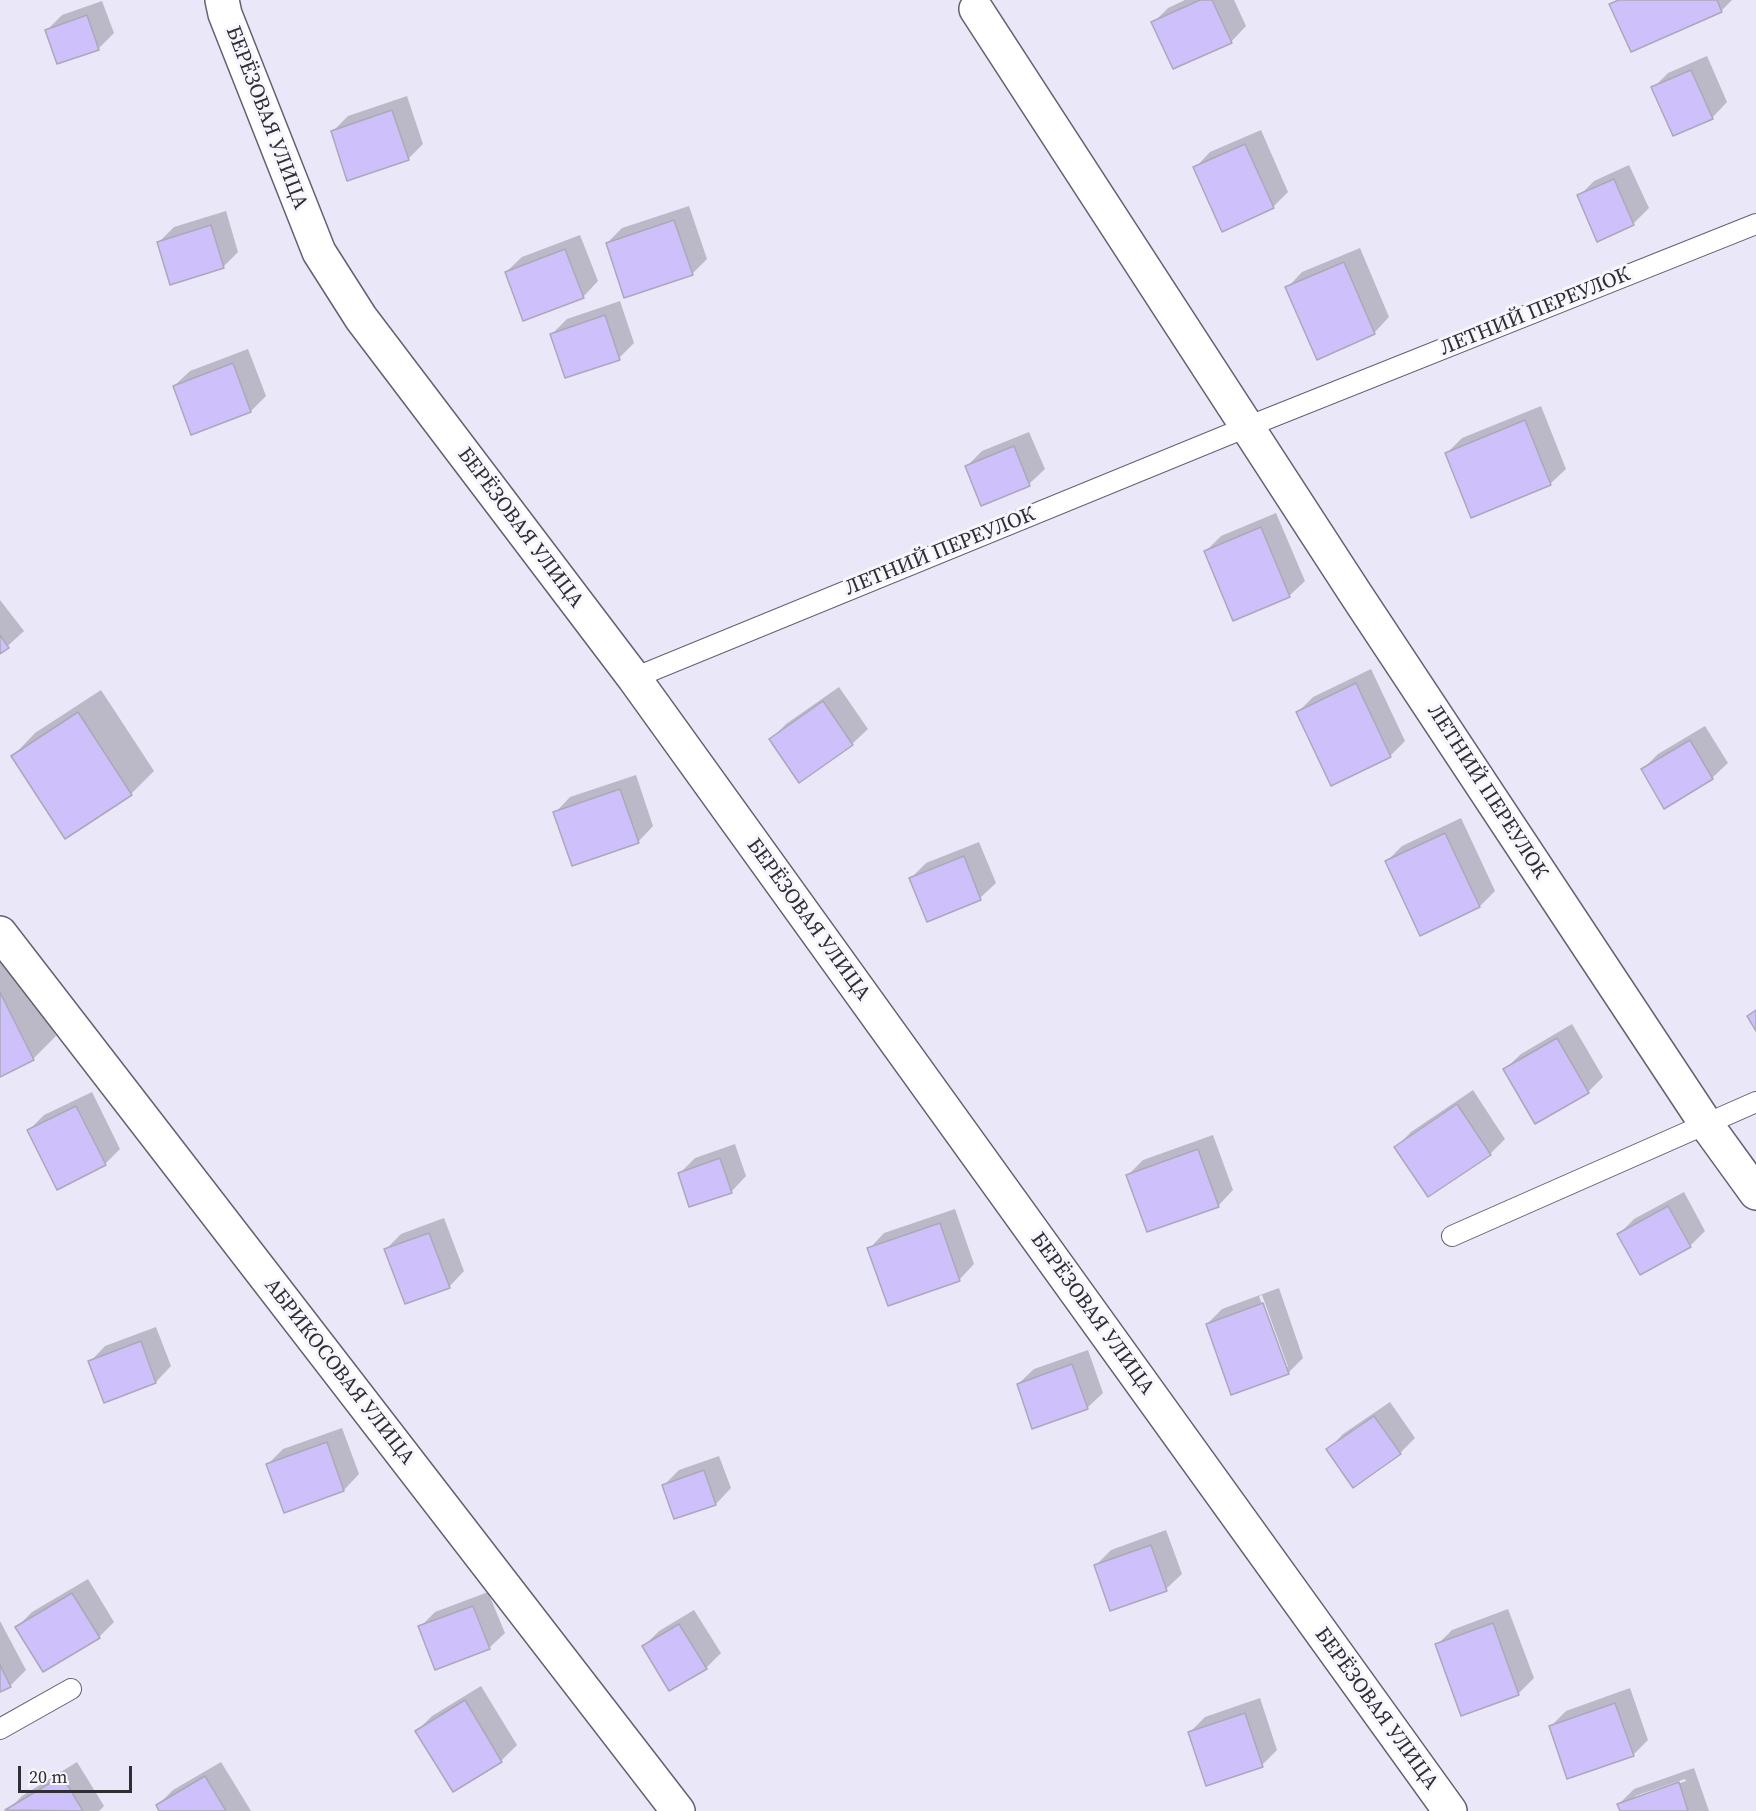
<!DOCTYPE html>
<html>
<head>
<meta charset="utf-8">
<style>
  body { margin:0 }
  #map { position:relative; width:1756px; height:1811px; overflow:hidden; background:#eae7f9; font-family:"Source Serif 4",serif }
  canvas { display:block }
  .scale { position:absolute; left:18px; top:1766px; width:114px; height:27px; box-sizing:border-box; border:3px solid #2f2e35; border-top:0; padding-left:8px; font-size:18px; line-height:21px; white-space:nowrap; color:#2f2e35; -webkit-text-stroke:4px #f7f6fd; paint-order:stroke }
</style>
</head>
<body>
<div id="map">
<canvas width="1756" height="1811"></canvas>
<div class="scale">20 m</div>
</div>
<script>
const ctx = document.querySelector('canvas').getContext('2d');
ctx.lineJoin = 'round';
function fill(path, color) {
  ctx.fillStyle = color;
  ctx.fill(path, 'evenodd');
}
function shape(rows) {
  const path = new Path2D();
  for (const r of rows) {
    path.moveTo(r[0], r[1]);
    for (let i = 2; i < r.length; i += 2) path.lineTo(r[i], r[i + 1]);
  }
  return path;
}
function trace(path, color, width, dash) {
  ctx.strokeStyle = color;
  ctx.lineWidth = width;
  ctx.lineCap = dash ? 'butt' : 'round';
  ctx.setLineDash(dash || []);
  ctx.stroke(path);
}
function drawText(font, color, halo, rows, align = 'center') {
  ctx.font = font + ' "Source Serif 4",serif';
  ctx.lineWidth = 6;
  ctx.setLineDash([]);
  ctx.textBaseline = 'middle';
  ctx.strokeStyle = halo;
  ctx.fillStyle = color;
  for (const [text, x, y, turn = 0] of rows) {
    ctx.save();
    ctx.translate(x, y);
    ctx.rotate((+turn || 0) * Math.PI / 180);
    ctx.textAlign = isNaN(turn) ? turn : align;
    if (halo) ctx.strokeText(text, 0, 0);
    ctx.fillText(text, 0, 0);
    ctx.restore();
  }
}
fill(shape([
  [1185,0,1234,0,1246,26,1231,42,1153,23,1168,8],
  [1616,0,1732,0,1721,11,1611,5],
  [102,1,114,33,99,48,58,62,47,30,62,15],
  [1707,56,1727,102,1712,118,1653,88,1668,73],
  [407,96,423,144,408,159,332,132,348,116],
  [1261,130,1288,192,1273,207,1195,168,1210,152],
  [1629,165,1649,208,1633,224,1579,196,1594,181],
  [689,206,707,259,692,274,607,243,622,228],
  [226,211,238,252,223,267,159,242,174,227],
  [580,235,598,281,583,297,506,272,522,257],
  [1360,248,1389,317,1374,333,1287,288,1302,272],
  [620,301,634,343,619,358,551,335,567,319],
  [248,349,266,396,251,411,174,386,190,371],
  [1541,406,1566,469,1550,484,1447,453,1462,438],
  [1029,432,1045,469,1029,484,982,504,967,466,982,451],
  [1276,513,1305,581,1289,596,1206,551,1221,536],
  [0,600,24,631,0,653],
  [1371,669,1405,741,1390,756,1298,712,1313,697],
  [839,687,868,729,852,744,800,781,771,739,786,724],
  [101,690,154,771,131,794,13,756,35,733],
  [1705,726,1728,763,1712,778,1665,807,1643,769,1658,754],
  [636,775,653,826,638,842,555,813,570,797],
  [1461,818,1495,891,1480,906,1421,934,1387,861,1402,846],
  [979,842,996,883,980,898,911,878,926,863],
  [11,946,56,1036,33,1059,0,1075,0,951],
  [1572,1024,1603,1077,1588,1092,1505,1069,1521,1054],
  [1473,1090,1505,1139,1490,1154,1396,1147,1411,1132],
  [92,1092,120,1149,105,1164,29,1130,44,1115],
  [1213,1135,1233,1190,1218,1206,1128,1175,1143,1160],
  [735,1144,746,1176,731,1192,679,1174,695,1158],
  [1684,1192,1705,1231,1690,1246,1619,1234,1634,1219],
  [955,1209,974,1264,959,1280,869,1249,884,1233],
  [444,1218,464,1271,449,1287,386,1249,401,1234],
  [1279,1288,1303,1358,1288,1373,1207,1324,1222,1309],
  [1262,1295,1288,1367,1285,1367,1259,1296],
  [156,1327,171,1366,156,1382,105,1401,90,1362,105,1346],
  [1088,1350,1103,1393,1087,1408,1018,1384,1034,1369],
  [1390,1402,1415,1438,1400,1453,1328,1450,1343,1434],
  [342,1428,359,1474,344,1490,285,1511,268,1464,283,1449],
  [719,1456,731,1488,716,1504,675,1517,664,1485,679,1470],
  [1166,1530,1182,1574,1166,1589,1096,1565,1111,1550],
  [88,1579,114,1622,99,1637,17,1627,32,1612],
  [488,1592,505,1633,489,1648,420,1627,435,1612],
  [1508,1609,1534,1678,1518,1694,1437,1645,1452,1630],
  [694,1610,721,1653,706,1668,644,1646,659,1631],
  [0,1621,26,1670,11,1685,0,1691],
  [481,1686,517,1745,502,1760,453,1790,417,1731,432,1716],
  [1630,1688,1648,1740,1633,1755,1550,1727,1566,1711],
  [1260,1698,1277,1750,1262,1765,1190,1732,1205,1717],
  [77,1762,104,1806,99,1811,7,1811,22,1796],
  [221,1762,251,1811,161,1811,157,1806,173,1790],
  [1694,1768,1709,1811,1621,1811,1619,1804,1634,1789],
  [1685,1779,1686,1781,1635,1799,1635,1796]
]), '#0003');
const building = shape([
  [1200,0,1212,0,1232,43,1173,69,1151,22,1200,0],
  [1619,0,1717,0,1722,12,1631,52,1609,4,1619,0],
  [87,15,99,50,57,64,45,30,87,15],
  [1691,70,1713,119,1673,136,1651,87,1691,70],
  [392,110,409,160,347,181,331,131,392,110],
  [1245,144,1274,208,1222,232,1193,167,1245,144],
  [1614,179,1634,225,1597,242,1577,195,1614,179],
  [674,220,693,275,624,298,606,243,674,220],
  [211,225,224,268,170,285,157,242,211,225],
  [565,249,584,298,523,321,505,272,565,249],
  [1344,262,1375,334,1317,360,1285,287,1344,262],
  [605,315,620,360,565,378,550,334,605,315],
  [233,363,251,412,191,435,173,386,233,363],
  [1525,420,1551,485,1471,518,1445,453,1525,420],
  [1014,446,1030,486,981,506,965,466,1014,446],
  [1261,527,1290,597,1233,621,1204,551,1261,527],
  [0,635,9,648,0,654,0,635],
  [1356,683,1391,757,1331,786,1296,712,1356,683],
  [823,701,853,745,799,783,769,739,823,701],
  [78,712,132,795,65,839,11,756,78,712],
  [1690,740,1713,779,1664,809,1641,769,1690,740],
  [620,789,639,843,572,866,553,812,620,789],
  [1445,833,1480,907,1420,936,1385,861,1445,833],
  [964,856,981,900,927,922,909,878,964,856],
  [0,992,34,1060,0,1077,0,992],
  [1756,1010,1756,1031,1747,1016,1756,1010],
  [1557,1038,1589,1093,1535,1124,1503,1069,1557,1038],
  [1457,1104,1491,1155,1428,1197,1394,1147,1457,1104],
  [76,1106,106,1165,57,1190,27,1130,76,1106],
  [1198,1149,1219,1207,1147,1232,1126,1175,1198,1149],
  [720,1158,732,1193,689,1207,678,1173,720,1158],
  [1668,1206,1691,1247,1640,1275,1617,1234,1668,1206],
  [940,1223,960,1281,888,1306,867,1248,940,1223],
  [429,1233,450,1288,405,1304,384,1249,429,1233],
  [1263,1303,1289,1374,1231,1395,1206,1324,1263,1303],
  [141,1341,156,1383,104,1403,88,1361,141,1341],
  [1072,1364,1088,1409,1032,1429,1017,1384,1072,1364],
  [1374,1416,1401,1454,1353,1488,1326,1449,1374,1416],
  [327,1442,344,1491,284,1513,266,1464,327,1442],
  [704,1470,716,1505,674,1519,662,1485,704,1470],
  [1151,1545,1167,1591,1110,1611,1094,1565,1151,1545],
  [72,1593,100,1638,43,1672,15,1627,72,1593],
  [473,1606,490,1649,435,1670,418,1626,473,1606],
  [1493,1623,1519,1695,1461,1716,1435,1644,1493,1623],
  [679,1624,707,1669,669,1691,642,1646,679,1624],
  [0,1665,11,1687,0,1692,0,1665],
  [465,1700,502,1762,453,1792,415,1731,465,1700],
  [1615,1703,1634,1756,1567,1779,1549,1726,1615,1703],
  [1245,1713,1263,1767,1206,1786,1188,1732,1245,1713],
  [62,1776,83,1811,5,1810,62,1776],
  [205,1776,226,1811,159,1811,156,1805,205,1776],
  [1679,1782,1688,1811,1620,1811,1617,1804,1679,1782]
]);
fill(building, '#cdc0fb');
trace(building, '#aca8ba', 1.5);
const lane = shape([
  [634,678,1247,427,1756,224],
  [1452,1236,1756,1102],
  [0,1729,71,1689]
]);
const street = shape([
  [222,0,225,14,319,252,361,318,634,678,1450,1811],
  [976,9,1355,593,1706,1124,1756,1193],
  [0,933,678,1811]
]);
trace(lane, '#636070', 22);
trace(street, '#636070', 36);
trace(lane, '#fff', 20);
trace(street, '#fff', 33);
drawText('21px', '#2f2e35', '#f7f6fd', [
  ["БЕРЁЗОВАЯ УЛИЦА",266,118,69],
  ["ЛЕТНИЙ ПЕРЕУЛОК",1535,312,-22],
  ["БЕРЁЗОВАЯ УЛИЦА",520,528,53],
  ["ЛЕТНИЙ ПЕРЕУЛОК",940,552,-22],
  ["ЛЕТНИЙ ПЕРЕУЛОК",1487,792,57],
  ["БЕРЁЗОВАЯ УЛИЦА",808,920,54],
  ["БЕРЁЗОВАЯ УЛИЦА",1092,1314,54],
  ["АБРИКОСОВАЯ УЛИЦА",339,1372,52],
  ["БЕРЁЗОВАЯ УЛИЦА",1376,1709,54]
]);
</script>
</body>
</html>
